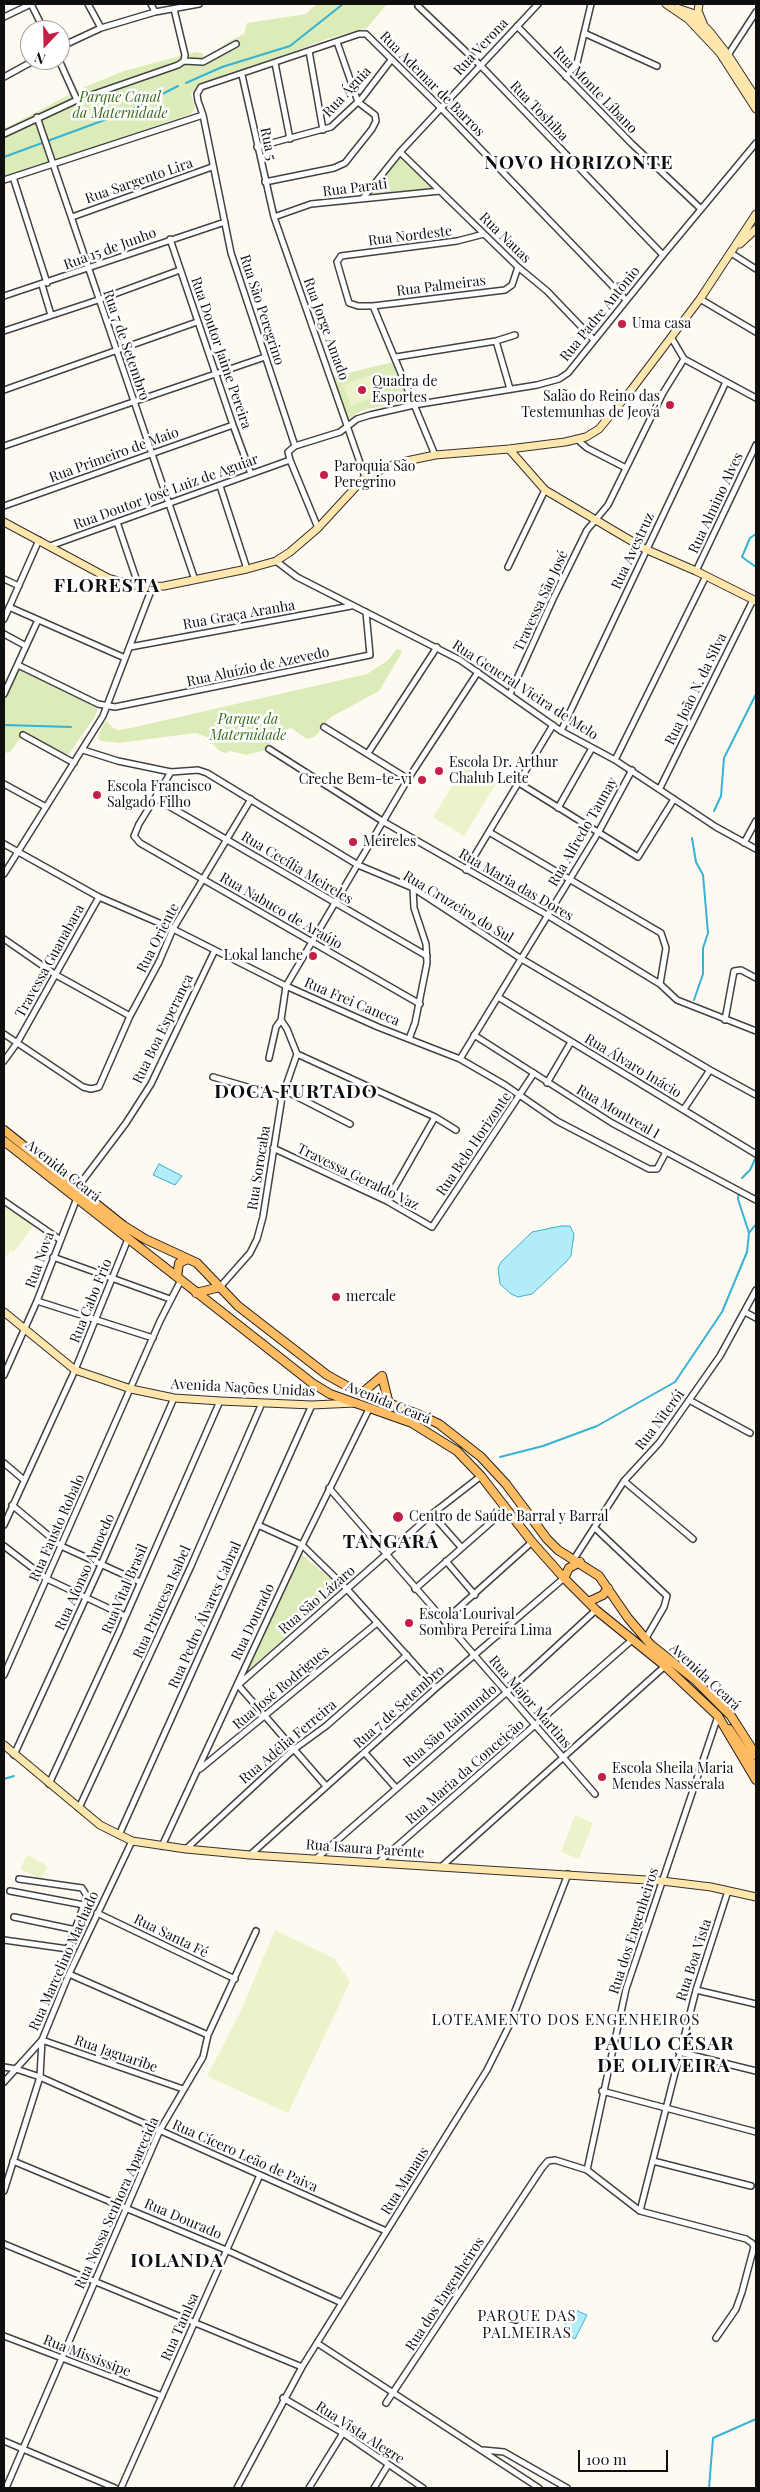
<!DOCTYPE html>
<html>
<head>
<meta charset="utf-8">
<style>
  body { margin:0 }
  #map { position:relative; width:760px; height:2492px; overflow:hidden; background:#fffaf1; font-family:"Playfair Display",serif }
  canvas { display:block }
  .frame { position:absolute; inset:0; border:5px solid #0f0f0f; pointer-events:none }
  .north { position:absolute; left:20px; top:20px; width:50px; height:50px; box-sizing:border-box; background:#fff; border:1px solid #9f9f9f; border-radius:50%; rotate:201deg; font-size:14px; font-weight:700; line-height:20px; text-align:center; color:#0f0f0f }
  .north::after { content:''; display:block; margin:auto; width:18px; height:22px; background:#c61f46; clip-path:polygon(50% 0,100% 100%,50% 72%,0 100%) }
  .scale { position:absolute; left:578px; top:2450px; width:90px; height:22px; box-sizing:border-box; border:2px solid #0f0f0f; border-top:0; padding-left:6px; font-size:15px; line-height:18px; white-space:nowrap; color:#0f0f0f; -webkit-text-stroke:4px #fff; paint-order:stroke }
</style>
</head>
<body>
<div id="map">
<canvas width="760" height="2492"></canvas>
<div class="frame"></div>
<div class="north">N</div>
<div class="scale">100 m</div>
</div>
<script>
const ctx = document.querySelector('canvas').getContext('2d');
ctx.lineJoin = 'round';
function fill(path, color) {
  ctx.fillStyle = color;
  ctx.fill(path, 'evenodd');
}
function shape(rows) {
  const path = new Path2D();
  for (const r of rows) {
    path.moveTo(r[0], r[1]);
    for (let i = 2; i < r.length; i += 2) path.lineTo(r[i], r[i + 1]);
  }
  return path;
}
function trace(path, color, width, dash) {
  ctx.strokeStyle = color;
  ctx.lineWidth = width;
  ctx.lineCap = dash ? 'butt' : 'round';
  ctx.setLineDash(dash || []);
  ctx.stroke(path);
}
function drawText(font, color, halo, rows, align = 'center') {
  ctx.font = font + ' "Playfair Display",serif';
  ctx.lineWidth = 5;
  ctx.setLineDash([]);
  ctx.textBaseline = 'middle';
  ctx.strokeStyle = halo;
  ctx.fillStyle = color;
  for (const [text, x, y, turn = 0] of rows) {
    ctx.save();
    ctx.translate(x, y);
    ctx.rotate((+turn || 0) * Math.PI / 180);
    ctx.textAlign = isNaN(turn) ? turn : align;
    if (halo) ctx.strokeText(text, 0, 0);
    ctx.fillText(text, 0, 0);
    ctx.restore();
  }
}
fill(shape([
  [316,4,387,4,367,28,327,39,196,88,191,94,195,108,191,114,4,177,4,129,80,89,124,71,195,52,202,53,205,59,229,41,244,34,247,23,306,14],
  [400,157,432,188,371,194],
  [392,362,408,402,367,409,357,413,348,420,333,377],
  [397,649,402,651,401,654,379,691,331,717,322,726,318,734,312,738,307,739,291,728,276,734,266,750,246,755,231,751,225,753,218,750,209,738,196,733,119,743,101,741,98,738,104,722,107,721,113,728,118,730,131,728,367,674,387,661],
  [21,667,98,709,94,718,68,755,26,734,23,735,10,752,4,753,4,698],
  [301,1554,341,1587,247,1672]
]), '#dcecb8');
fill(shape([
  [373,374,381,395,351,406,343,385],
  [466,763,497,782,464,836,433,817],
  [7,1205,34,1225,14,1252,11,1250,4,1259,4,1209],
  [575,1815,593,1823,579,1859,561,1852],
  [27,1855,48,1866,41,1880,20,1869],
  [275,1930,335,1959,350,1982,288,2113,207,2076,239,2015]
]), '#ecf3ca');
const water = shape([
  [159,1164,182,1176,175,1185,153,1175,159,1164],
  [561,1226,570,1226,574,1234,571,1256,566,1262,532,1294,518,1297,511,1294,500,1284,498,1268,501,1262,532,1232,561,1226],
  [573,2309,587,2315,575,2339,562,2332,573,2309]
]);
fill(water, '#b3ecf9');
trace(water, '#36b2d4', 1);
trace(shape([
  [186,83,222,67,290,46,343,4],
  [4,157,129,111,178,86],
  [756,534,750,538,742,557,756,567],
  [4,725,71,727],
  [714,811,721,796,724,758,756,694],
  [692,838,696,862,703,875,708,933,703,948,703,974,694,1000],
  [742,1178,750,1170,756,1157],
  [749,1233,756,1224],
  [500,1457,543,1446,597,1426,675,1382,722,1312,747,1252,749,1233,738,1199,739,1193],
  [4,1779,14,1776],
  [709,2488,713,2438,756,2419]
]), '#36b2d4', 2);
const street = shape([
  [31,4,44,30],
  [88,4,101,28],
  [151,4,155,12],
  [418,6,480,65,663,255],
  [174,9,185,55,184,61],
  [4,17,31,4],
  [517,26,632,144,701,209],
  [584,33,657,66],
  [60,47,101,28,155,12,199,4],
  [309,51,323,130],
  [728,55,756,12],
  [59,60,77,100],
  [184,61,203,62,236,44],
  [275,63,290,139],
  [242,75,274,217,365,477],
  [4,77,35,60],
  [566,77,577,63,591,4],
  [37,117,195,580],
  [4,134,77,100,178,65,184,61],
  [257,147,331,127,362,98,391,60],
  [400,152,518,267,547,291,594,340],
  [13,177,47,283],
  [4,180,203,115],
  [265,182,334,168,345,163,372,129,376,121,375,115,358,102,337,42],
  [363,198,400,152,538,4],
  [72,217,212,167],
  [274,217,311,204,440,191],
  [484,234,457,241,341,256,337,262,349,303,358,306,373,306,505,290,512,285,518,267],
  [170,239,233,425,251,474],
  [731,253,756,269],
  [42,285,51,315],
  [4,296,225,222],
  [700,299,756,332],
  [373,306,435,455],
  [4,331,98,300,180,270],
  [671,337,684,359,756,398],
  [496,341,510,389],
  [396,357,496,341,515,335],
  [4,390,197,322],
  [578,440,587,448,626,468],
  [4,446,265,357],
  [295,446,340,432,357,419,370,415,414,405,537,385,559,379,568,373,663,255,756,143],
  [220,486,247,569],
  [4,506,233,425],
  [117,522,139,587],
  [318,528,290,460,288,452,295,446,231,253,203,115,198,101,197,94,201,87,359,34,366,34,441,108,626,300],
  [50,546,290,460],
  [276,561,297,577,460,660,561,731,615,760,716,827,756,849],
  [508,567,545,490],
  [696,571,756,445],
  [4,579,19,586],
  [9,607,125,658],
  [4,619,39,540],
  [4,634,26,646],
  [130,647,351,606],
  [18,665,98,704,115,707,370,655,366,612],
  [4,694,38,620],
  [510,694,553,599,587,530,608,505,663,393,684,359],
  [324,727,408,779],
  [561,731,726,382],
  [23,735,74,763],
  [269,749,384,822,547,915,660,984,677,1000,756,1031],
  [83,750,118,761,171,772,198,770,207,773,358,865,413,888,520,958,710,1070,756,1095],
  [368,753,437,647],
  [615,760,706,576],
  [171,772,139,824,134,836,140,843,420,1004],
  [519,783,638,857,674,799],
  [4,784,46,807],
  [660,788,753,600],
  [155,798,427,956],
  [558,808,592,748],
  [489,832,661,933,666,948,660,984],
  [744,843,756,821],
  [4,844,99,897,173,929,286,986,378,1027,460,1059,505,1085,557,1121,649,1169,657,1169,666,1152],
  [466,870,553,725],
  [4,874,103,716,152,588],
  [4,939,56,975,130,1016],
  [498,997,756,1154],
  [725,1020,734,971,741,970,756,978],
  [4,1034,83,1087,91,1089,99,1087,130,1016,159,962,173,929,251,799],
  [474,1035,612,1123,756,1200],
  [409,1039,415,1023,427,963,426,944,414,908,413,888],
  [297,1054,435,1117,456,1130],
  [269,1058,276,1027,281,1020],
  [460,1059,598,833,632,770],
  [4,1061,17,1043,99,897],
  [213,1077,282,1097],
  [547,1083,571,1042],
  [284,1090,350,1124],
  [684,1109,710,1070],
  [273,1148,387,1201,432,1227,534,1073],
  [77,1188,126,1123,151,1084,214,952],
  [4,1201,59,1239],
  [387,1201,435,1117],
  [53,1257,170,1299],
  [220,1287,250,1253,257,1239,263,1217,282,1097,297,1054,287,1029,281,1020,286,986,408,779,478,672],
  [37,1301,153,1338],
  [745,1312,756,1318],
  [4,1375,37,1301,77,1198],
  [689,1400,750,1433],
  [4,1463,24,1480],
  [624,1481,693,1539],
  [329,1488,595,1794],
  [12,1505,61,1546,140,1582],
  [432,1514,461,1547],
  [4,1525,75,1370,128,1239],
  [258,1525,302,1545,346,1588,436,1688],
  [595,1528,667,1596,664,1607,646,1638],
  [4,1546,47,1579,125,1616],
  [574,1559,624,1481,659,1443,720,1356,756,1290],
  [446,1561,475,1595],
  [415,1589,506,1509],
  [444,1621,532,1542],
  [4,1675,160,1321,181,1280],
  [365,1753,396,1788],
  [14,1755,101,1565,174,1398],
  [200,1769,377,1623],
  [49,1784,118,1634,220,1401],
  [326,1786,238,1685,432,1514,481,1476],
  [79,1808,191,1566,262,1403],
  [119,1835,312,1405],
  [162,1846,302,1545,369,1409],
  [186,1849,293,1750,326,1726,407,1655],
  [250,1855,436,1688,564,1578],
  [317,1858,507,1692,596,1610],
  [380,1861,633,1639],
  [441,1867,665,1666],
  [10,1891,84,1905],
  [97,1913,235,1979],
  [14,1917,76,1930],
  [4,1940,68,1949,87,1896,82,1888,19,1879],
  [69,1974,208,2035],
  [696,1990,756,2004],
  [42,2040,183,2089],
  [679,2052,756,2071],
  [4,2067,16,2069,40,2077,386,2231],
  [4,2082,42,2040,69,1974,132,1841],
  [602,2091,756,2132],
  [13,2161,226,2250,342,2303],
  [653,2161,751,2186],
  [587,2170,640,2211,746,2239,752,2243,754,2247,742,2292,736,2309,716,2338],
  [4,2191,40,2077,42,2040],
  [640,2211,696,1990,728,1891],
  [4,2244,302,2367],
  [4,2336,162,2396],
  [317,2343,539,2488],
  [283,2398,343,2433,423,2488],
  [386,2403,542,2168,548,2161,555,2160,587,2170,626,1989,718,1716],
  [4,2441,115,2488],
  [483,2450,504,2452,567,2488],
  [6,2488,160,2130,203,2057,208,2035,256,1931],
  [121,2488,260,2175],
  [237,2488,302,2367,487,2070,510,2024,568,1874],
  [309,2488,343,2433],
  [374,2488,388,2465]
]);
const secondary = shape([
  [666,4,688,19,720,53,756,109],
  [699,4,698,11,703,23],
  [677,8,692,13,710,32,728,55,756,98],
  [740,244,756,229],
  [509,449,545,490,645,549,696,571,756,601],
  [4,522,108,578,139,587,164,586,247,569,276,561,290,552,318,528,365,477,397,463,435,455,509,449,565,442,586,437,599,429,632,389,700,299,756,214],
  [4,1312,75,1370,131,1389,174,1398,220,1401,312,1405,355,1403],
  [4,1745,100,1825,132,1841,186,1849,250,1855,662,1881,711,1887,756,1897]
]);
const primary = shape([
  [4,1130,124,1226,145,1239,197,1263,238,1306,327,1375,354,1390,420,1415,439,1424,481,1457,506,1484,547,1539,558,1550,599,1576,628,1618,651,1645,694,1679,731,1716,756,1755],
  [4,1141,312,1383,330,1394,412,1423,457,1451,481,1476,532,1542,564,1578,596,1610,665,1666,718,1716,756,1780],
  [177,1277,179,1263,188,1259],
  [196,1293,220,1287],
  [382,1376,389,1404],
  [362,1393,382,1376],
  [564,1578,569,1568,580,1562],
  [588,1602,603,1595,608,1588],
  [729,1729,756,1769]
]);
trace(street, '#424242', 8);
trace(secondary, '#313131', 9);
trace(primary, '#202020', 10);
trace(street, '#fff', 5);
trace(secondary, '#ffe6ac', 7);
trace(primary, '#febb61', 8);
for (const [x, y, r, color] of [
  [622,324,5,"#c61f46"],
  [362,390,5,"#c61f46"],
  [670,405,5,"#c61f46"],
  [324,475,5,"#c61f46"],
  [439,771,5,"#c61f46"],
  [422,780,5,"#c61f46"],
  [97,795,5,"#c61f46"],
  [353,842,5,"#c61f46"],
  [313,956,5,"#c61f46"],
  [336,1297,5,"#c61f46"],
  [398,1517,6,"#c61f46"],
  [409,1623,5,"#c61f46"],
  [602,1777,5,"#c61f46"]
]) {
  const dot = new Path2D();
  dot.arc(x, y, r, 0, 2 * Math.PI);
  ctx.fillStyle = color;
  ctx.fill(dot);
  trace(dot, '#fff', 2);
}
drawText('14px', '#0f0f0f', '#fff', [
  ["Rua Verona",481,47,-47],
  ["Rua Ademar de Barros",432,84,45],
  ["Rua Monte Líbano",595,90,46],
  ["Rua Águia",347,92,-47],
  ["Rua Toshiba",539,111,46],
  ["Rua 5",268,144,78],
  ["Rua Sargento Lira",139,181,-19],
  ["Rua Parati",355,188,-7],
  ["Rua Nordeste",410,236,-7],
  ["Rua Nauas",505,238,44],
  ["Rua 15 de Junho",110,249,-20],
  ["Rua Palmeiras",441,286,-7],
  ["Rua São Peregrino",262,310,72],
  ["Rua Padre Antônio",600,314,-51],
  ["Rua Jorge Amado",326,329,70],
  ["Rua 7 de Setembro",126,345,71],
  ["Rua Doutor Jaime Pereira",221,353,71],
  ["Rua Primeiro de Maio",114,455,-20],
  ["Rua Doutor José Luiz de Aguiar",166,492,-20],
  ["Rua Almino Alves",716,503,-65],
  ["Rua Avestruz",633,551,-65],
  ["Travessa São José",541,601,-65],
  ["Rua Graça Aranha",239,615,-10],
  ["Rua Aluízio de Azevedo",258,667,-12],
  ["Rua João N. da Silva",696,689,-64],
  ["Rua General Vieira de Melo",525,690,33],
  ["Rua Alfredo Taunay",583,832,-60],
  ["Rua Cecília Meireles",297,868,31],
  ["Rua Maria das Dores",516,885,30],
  ["Rua Cruzeiro do Sul",458,907,31],
  ["Rua Nabuco de Araújo",281,911,30],
  ["Rua Oriente",158,938,-63],
  ["Travessa Guanabara",50,961,-61],
  ["Rua Frei Caneca",352,1002,23],
  ["Rua Boa Esperança",163,1029,-64],
  ["Rua Álvaro Inácio",633,1066,31],
  ["Rua Montreal I",618,1112,30],
  ["Rua Belo Horizonte",474,1144,-56],
  ["Rua Sorocaba",259,1168,-81],
  ["Avenida Ceará",63,1171,38],
  ["Travessa Geraldo Vaz",358,1177,26],
  ["Rua Nova",40,1260,-70],
  ["Rua Cabo Frio",91,1301,-68],
  ["Avenida Nações Unidas",243,1388,3],
  ["Avenida Ceará",388,1403,22],
  ["Rua Niterói",660,1420,-53],
  ["Rua Fausto Robalo",57,1528,-66],
  ["Rua Afonso Amoedo",85,1572,-66],
  ["Rua Vital Brasil",125,1589,-67],
  ["Rua São Lázaro",317,1600,-41],
  ["Rua Princesa Isabel",162,1602,-66],
  ["Rua Pedro Álvares Cabral",205,1615,-66],
  ["Rua Dourado",253,1622,-65],
  ["Avenida Ceará",705,1677,43],
  ["Rua José Rodrigues",281,1688,-40],
  ["Rua Major Martins",530,1702,49],
  ["Rua 7 de Setembro",399,1707,-42],
  ["Rua São Raimundo",450,1726,-41],
  ["Rua Adélia Ferreira",288,1742,-40],
  ["Rua Maria da Conceição",465,1772,-41],
  ["Rua Isaura Parente",365,1849,4],
  ["Rua dos Engenheiros",634,1931,-72],
  ["Rua Santa Fé",171,1936,26],
  ["Rua Boa Vista",694,1960,-72],
  ["Rua Marcelino Machado",64,1961,-66],
  ["Rua Jaguaribe",116,2054,19],
  ["Rua Cícero Leão de Paiva",245,2156,24],
  ["Rua Manaus",405,2181,-58],
  ["Rua Nossa Senhora Aparecida",117,2203,-66],
  ["Rua Dourado",183,2219,23],
  ["Rua dos Engenheiros",445,2294,-57],
  ["Rua Tamlsa",180,2327,-66],
  ["Rua Mississipe",87,2356,21],
  ["Rua Vista Alegre",360,2433,33]
]);
drawText('italic 14px', '#3a6a1b', '#fff', [
  ["Parque Canal",120,98],
  ["da Maternidade",120,114],
  ["Parque da",248,720],
  ["Maternidade",248,736]
]);
drawText('14px', '#0f0f0f', '#fff', [
  ["Uma casa",632,324],
  ["Quadra de",372,382],
  ["Esportes",372,398],
  ["Salão do Reino das",660,397,"right"],
  ["Testemunhas de Jeová",660,413,"right"],
  ["Paroquia São",334,467],
  ["Peregrino",334,483],
  ["Escola Dr. Arthur",449,763],
  ["Chalub Leite",449,779],
  ["Creche Bem-te-vi",412,780,"right"],
  ["Escola Francisco",107,787],
  ["Salgado Filho",107,803],
  ["Meireles",363,842],
  ["Lokal lanche",303,956,"right"],
  ["mercale",346,1297],
  ["Centro de Saúde Barral y Barral",409,1517],
  ["Escola Lourival",419,1615],
  ["Sombra Pereira Lima",419,1631],
  ["Escola Sheila Maria",612,1769],
  ["Mendes Nasserala",612,1785]
], 'left');
ctx.letterSpacing = '1px';
drawText('15px', '#0f0f0f', '#fff', [
  ["LOTEAMENTO DOS ENGENHEIROS",566,2020],
  ["PARQUE DAS",527,2316],
  ["PALMEIRAS",527,2333]
]);
ctx.letterSpacing = '0px';
ctx.letterSpacing = '1px';
drawText('bold 19px', '#0f0f0f', '#fff', [
  ["NOVO HORIZONTE",579,163],
  ["FLORESTA",107,586],
  ["DOCA FURTADO",296,1092],
  ["TANGARÁ",391,1542],
  ["PAULO CÉSAR",664,2044],
  ["DE OLIVEIRA",664,2066],
  ["IOLANDA",177,2261]
]);
ctx.letterSpacing = '0px';
</script>
</body>
</html>
